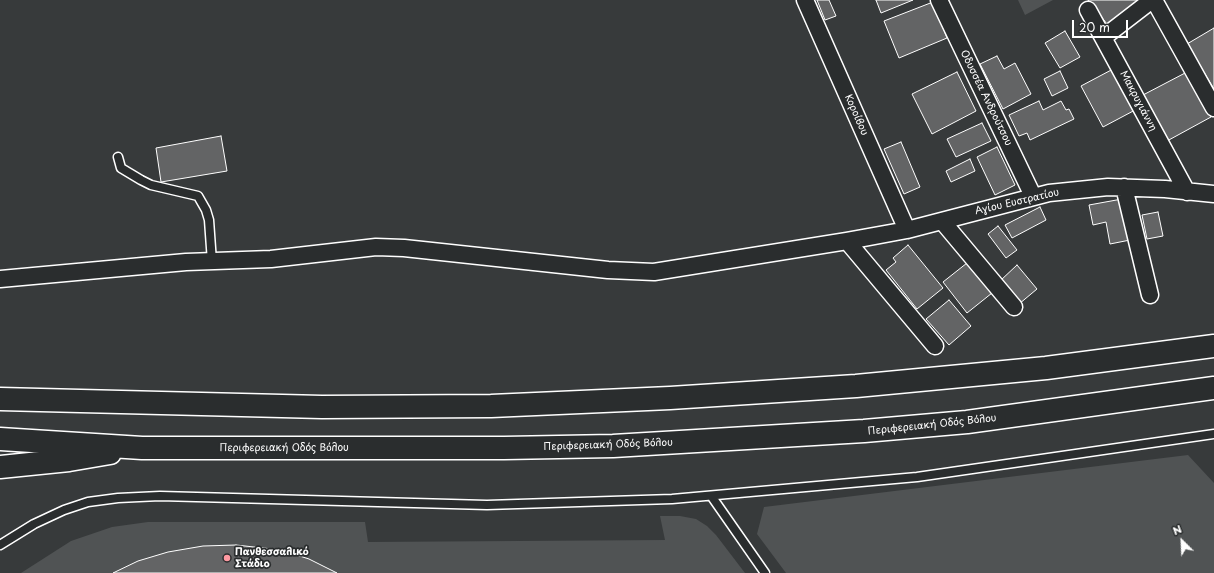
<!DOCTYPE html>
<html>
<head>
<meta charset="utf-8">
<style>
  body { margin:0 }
  #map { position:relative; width:1214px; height:573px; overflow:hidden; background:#373a3b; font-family:"Playpen Sans",sans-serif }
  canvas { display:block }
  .north { position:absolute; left:1162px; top:521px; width:40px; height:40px; -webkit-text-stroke:3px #2a2d2e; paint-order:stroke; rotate:336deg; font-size:11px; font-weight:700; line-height:16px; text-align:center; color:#fff }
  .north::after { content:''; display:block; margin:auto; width:14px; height:18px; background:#fff; clip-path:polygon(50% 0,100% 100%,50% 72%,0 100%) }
  .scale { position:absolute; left:1072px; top:20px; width:56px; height:18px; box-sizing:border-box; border:2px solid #fff; border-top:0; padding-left:5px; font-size:12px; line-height:14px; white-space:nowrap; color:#fff; -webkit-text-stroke:3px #2a2d2e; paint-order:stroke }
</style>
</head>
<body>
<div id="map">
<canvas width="1214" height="573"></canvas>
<div class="north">N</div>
<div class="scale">20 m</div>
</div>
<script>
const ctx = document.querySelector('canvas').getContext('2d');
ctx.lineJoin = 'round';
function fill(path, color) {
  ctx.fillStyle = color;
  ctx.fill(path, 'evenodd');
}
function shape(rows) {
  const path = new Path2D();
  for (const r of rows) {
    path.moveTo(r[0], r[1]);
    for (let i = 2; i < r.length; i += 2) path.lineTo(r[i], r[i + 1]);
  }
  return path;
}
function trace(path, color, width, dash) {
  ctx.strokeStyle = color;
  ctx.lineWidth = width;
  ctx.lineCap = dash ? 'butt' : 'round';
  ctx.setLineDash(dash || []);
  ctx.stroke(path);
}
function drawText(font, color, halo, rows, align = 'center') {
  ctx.font = font + ' "Playpen Sans",sans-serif';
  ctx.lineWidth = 3.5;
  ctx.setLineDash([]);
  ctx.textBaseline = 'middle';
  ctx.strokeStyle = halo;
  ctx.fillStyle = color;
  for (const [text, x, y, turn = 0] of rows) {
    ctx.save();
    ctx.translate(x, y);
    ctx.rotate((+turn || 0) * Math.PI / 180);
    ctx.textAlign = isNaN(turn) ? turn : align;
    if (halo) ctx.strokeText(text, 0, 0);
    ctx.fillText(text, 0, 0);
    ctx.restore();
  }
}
fill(shape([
  [1018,0,1053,0,1025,15],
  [1188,455,1214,483,1214,573,786,573,757,534,764,507],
  [660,516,680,516,696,519,707,526,716,535,745,573,21,573,71,541,112,527,148,522,365,522,368,542,665,540]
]), '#505354');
const building = shape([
  [817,0,829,0,836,16,825,20,817,0],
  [876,0,913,0,881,13,876,0],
  [1088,0,1136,0,1137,1,1107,24,1088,0],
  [933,2,947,38,899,58,884,21,933,2],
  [1214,28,1214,89,1187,44,1214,28],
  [1065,31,1080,57,1060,68,1045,43,1065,31],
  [997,56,1004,69,1015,63,1031,94,1003,109,980,64,997,56],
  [1115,68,1137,109,1103,127,1081,86,1115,68],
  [1060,71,1068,88,1052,96,1044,79,1060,71],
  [957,72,976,111,932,134,912,94,957,72],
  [1187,72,1211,117,1167,141,1143,95,1187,72],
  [1039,101,1043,110,1061,101,1066,110,1069,109,1074,119,1030,140,1027,133,1019,136,1009,115,1039,101],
  [982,123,991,141,956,157,947,139,982,123],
  [221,136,227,171,161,182,156,148,221,136],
  [901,142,920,187,904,194,884,149,901,142],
  [997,147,1015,185,995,195,977,157,997,147],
  [970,159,975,171,951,182,946,171,970,159],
  [1122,199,1130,240,1110,244,1106,222,1093,225,1089,205,1122,199],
  [1040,207,1046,220,1012,238,1005,225,1040,207],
  [1158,212,1163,236,1147,239,1142,215,1158,212],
  [998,226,1017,250,1006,258,988,234,998,226],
  [908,245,943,288,917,309,886,270,896,262,893,258,908,245],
  [967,263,992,293,967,313,943,282,967,263],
  [1017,265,1037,289,1019,304,1000,281,1017,265],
  [949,300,971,326,949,345,926,319,949,300],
  [236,545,281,550,309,559,337,573,113,573,138,561,168,552,203,546,236,545]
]);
fill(building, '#636465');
trace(building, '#fff', 1);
const lane = shape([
  [118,157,121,168,141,180,151,185,198,196,206,210,209,220,212,262],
  [712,497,765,573],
  [0,545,34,524,64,510,88,502,118,498,160,496,487,505,672,499,917,477,1214,434]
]);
const street = shape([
  [805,0,907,230],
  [939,0,1033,196],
  [1154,0,1214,108],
  [1088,10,1187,192],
  [1104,37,1152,0],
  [1124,187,1150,295],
  [942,221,1014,307],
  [847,241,935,346],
  [0,279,186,262,271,259,376,247,404,248,608,270,654,272,847,241,907,230,1049,193,1108,187,1165,189,1214,194]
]);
const primary = shape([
  [0,399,322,407,491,406,670,398,856,386,1046,368,1214,346],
  [0,439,142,448,504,448,613,446,864,431,967,422,1214,388],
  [0,467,69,460,110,453]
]);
trace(lane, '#fff', 11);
trace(street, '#fff', 19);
trace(primary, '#fff', 25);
trace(lane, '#2a2d2e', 8);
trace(street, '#2a2d2e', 16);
trace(primary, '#2a2d2e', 22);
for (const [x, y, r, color] of [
  [227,558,4,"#ff9aa2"]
]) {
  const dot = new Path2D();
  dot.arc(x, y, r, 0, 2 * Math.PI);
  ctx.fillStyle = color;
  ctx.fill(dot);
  trace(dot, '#2a2d2e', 1.5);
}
drawText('10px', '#fff', '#2a2d2e', [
  ["Οδυσσέα Ανδρούτσου",986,98,64],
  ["Μακρυγιάννη",1138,101,62],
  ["Κοροίβου",856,115,66],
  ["Αγίου Ευστρατίου",1017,202,-13],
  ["Περιφερειακή Οδός Βόλου",932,425,-6],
  ["Περιφερειακή Οδός Βόλου",608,445,-2],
  ["Περιφερειακή Οδός Βόλου",284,448]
]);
drawText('bold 10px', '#fff', '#2a2d2e', [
  ["Πανθεσσαλικό",235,552],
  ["Στάδιο",235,564]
], 'left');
</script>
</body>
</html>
